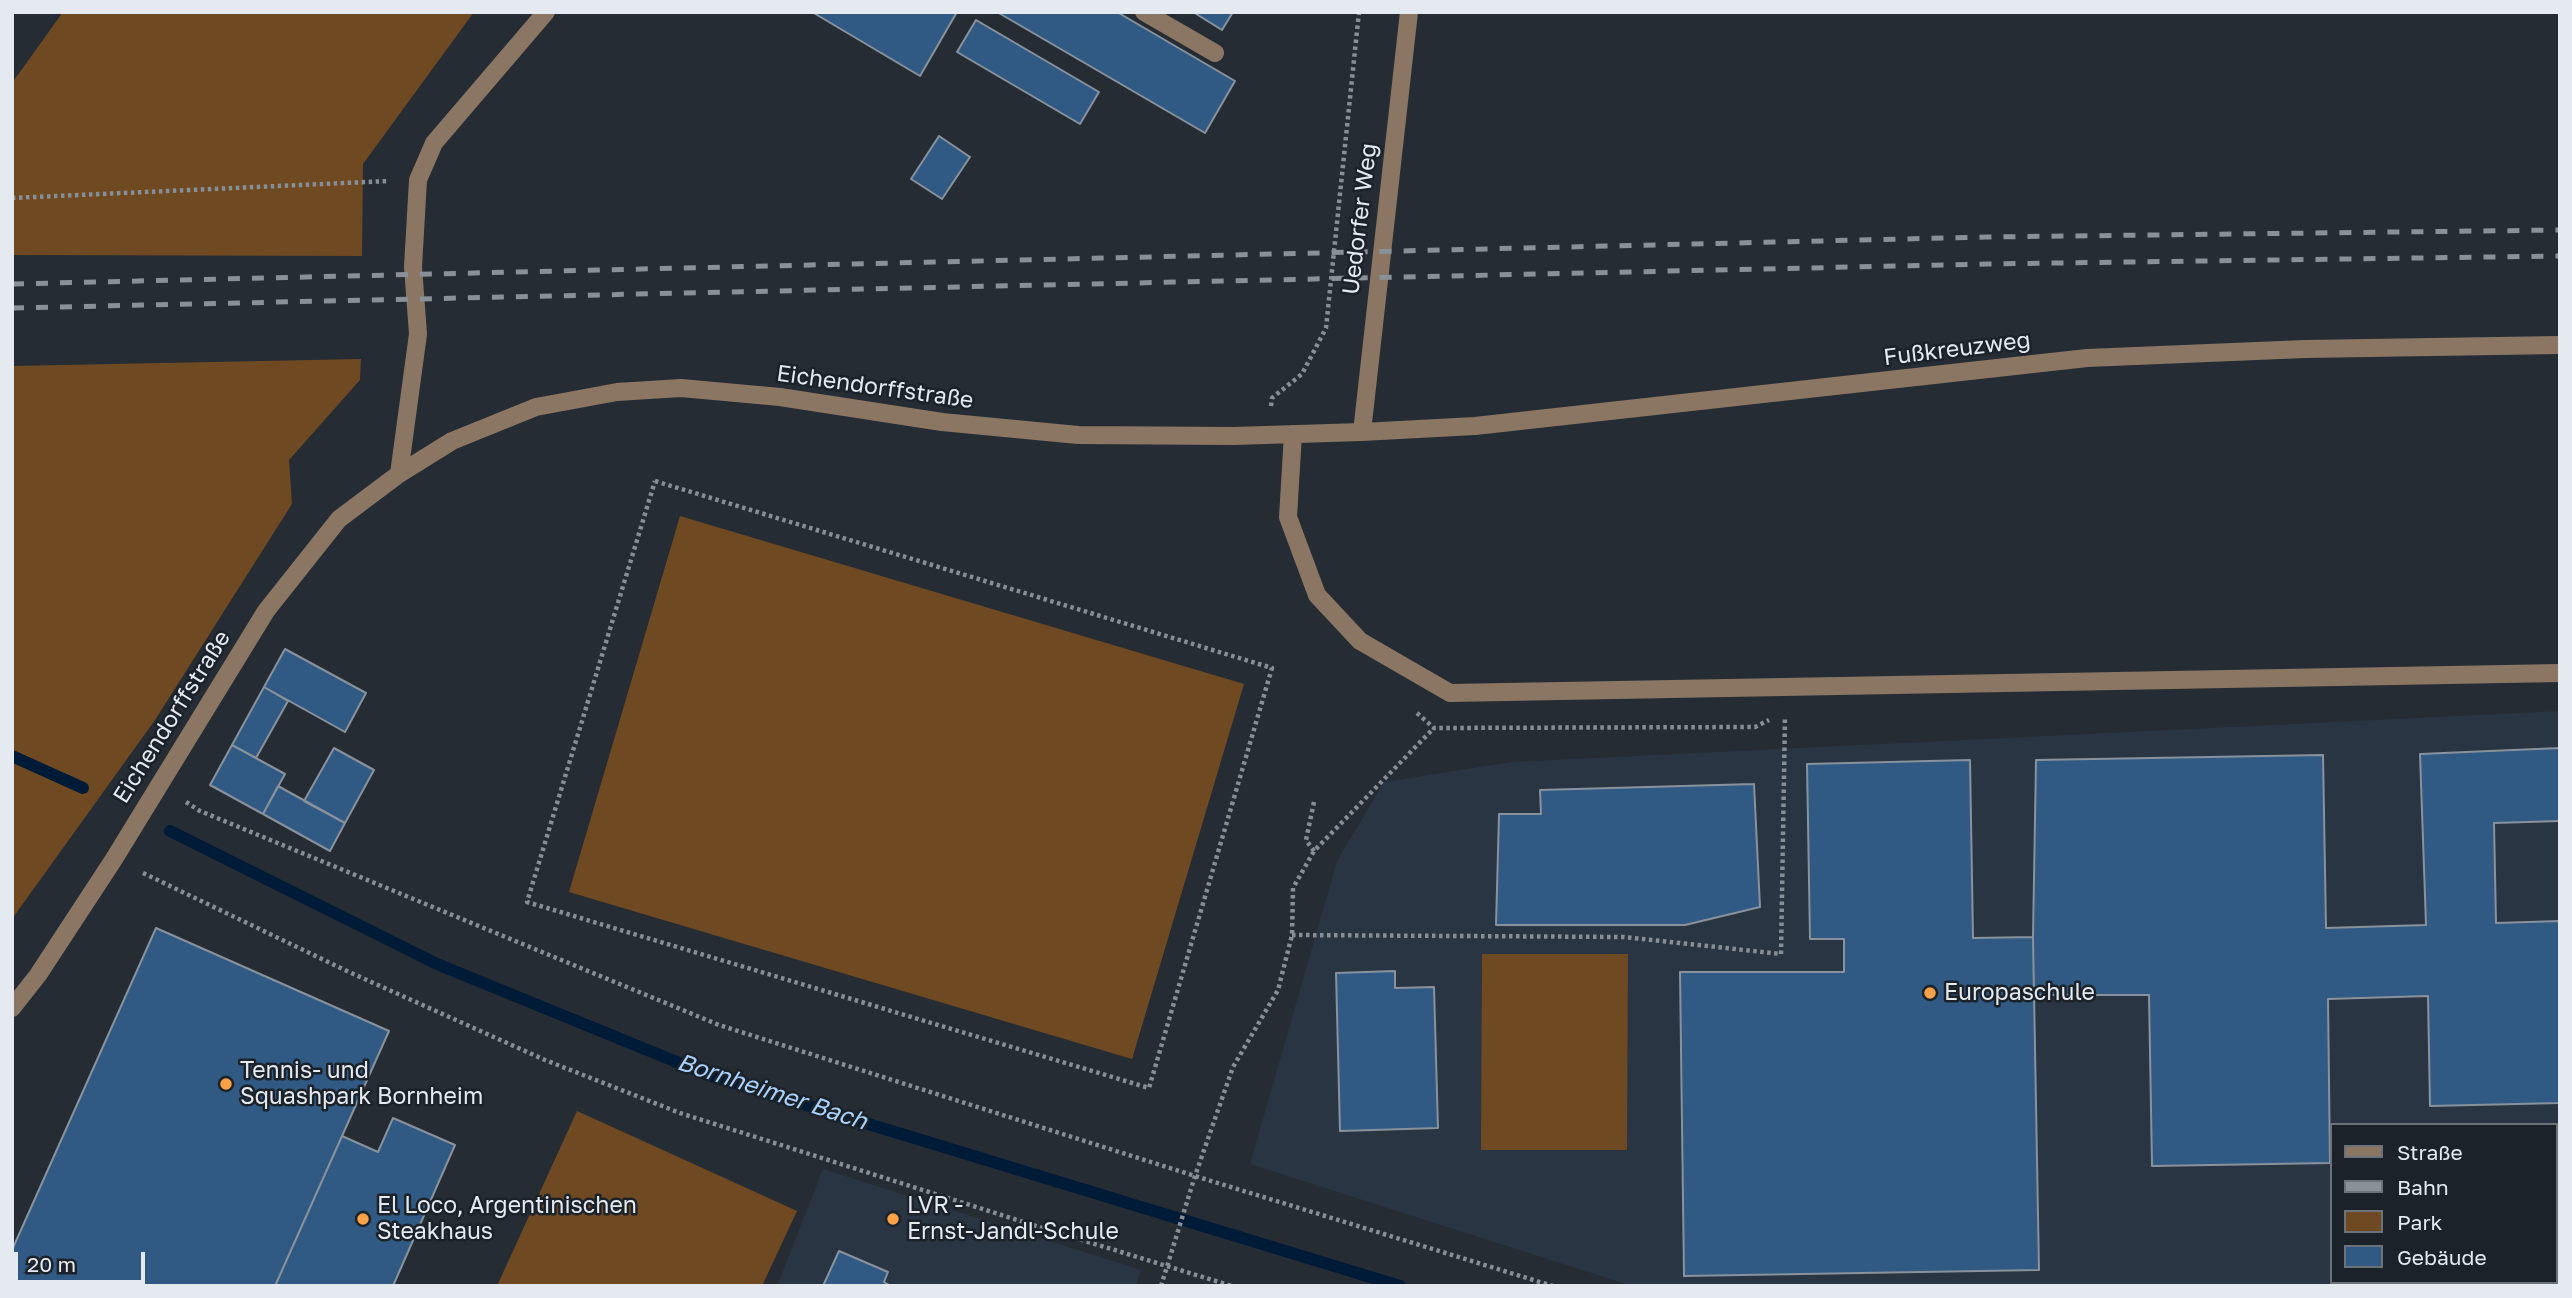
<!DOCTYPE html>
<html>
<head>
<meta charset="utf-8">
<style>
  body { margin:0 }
  #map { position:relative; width:2572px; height:1298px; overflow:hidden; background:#252c34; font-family:"Golos Text",sans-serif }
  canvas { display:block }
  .frame { position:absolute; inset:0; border:14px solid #e5eaf0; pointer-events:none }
  .legend { position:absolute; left:2330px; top:1123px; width:228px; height:161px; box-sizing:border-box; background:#1b222a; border:2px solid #6c7279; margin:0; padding:9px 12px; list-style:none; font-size:21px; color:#e5eaf0 }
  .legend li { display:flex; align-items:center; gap:14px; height:35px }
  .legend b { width:35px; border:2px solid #6c7279 }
  .scale { position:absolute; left:14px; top:1252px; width:131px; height:32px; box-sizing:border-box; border:4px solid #e5eaf0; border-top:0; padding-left:9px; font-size:21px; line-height:24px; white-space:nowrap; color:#e5eaf0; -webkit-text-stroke:5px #1b222a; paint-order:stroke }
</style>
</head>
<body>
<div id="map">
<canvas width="2572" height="1298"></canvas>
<div class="frame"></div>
<ul class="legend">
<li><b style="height:9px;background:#8b7664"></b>Straße</li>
<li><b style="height:9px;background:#8a9097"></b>Bahn</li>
<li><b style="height:19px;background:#6f4922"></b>Park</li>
<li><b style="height:19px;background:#305a83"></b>Gebäude</li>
</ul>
<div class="scale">20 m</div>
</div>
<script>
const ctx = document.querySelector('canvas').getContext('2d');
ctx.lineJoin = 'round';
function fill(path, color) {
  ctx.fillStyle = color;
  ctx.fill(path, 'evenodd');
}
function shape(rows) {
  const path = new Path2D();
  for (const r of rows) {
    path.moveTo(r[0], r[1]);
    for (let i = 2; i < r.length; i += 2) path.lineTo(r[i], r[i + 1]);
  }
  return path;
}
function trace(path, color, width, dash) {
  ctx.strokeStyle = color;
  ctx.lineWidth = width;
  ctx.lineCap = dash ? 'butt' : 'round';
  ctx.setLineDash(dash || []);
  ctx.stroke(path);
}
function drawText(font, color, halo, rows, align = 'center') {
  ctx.font = font + ' "Golos Text",sans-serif';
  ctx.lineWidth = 5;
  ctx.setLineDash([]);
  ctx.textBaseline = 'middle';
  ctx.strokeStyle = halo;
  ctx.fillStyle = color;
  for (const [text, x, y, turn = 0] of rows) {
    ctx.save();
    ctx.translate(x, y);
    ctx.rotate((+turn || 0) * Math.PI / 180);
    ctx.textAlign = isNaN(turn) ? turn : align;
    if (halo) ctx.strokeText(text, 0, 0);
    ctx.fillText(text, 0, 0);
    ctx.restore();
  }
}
fill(shape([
  [2560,711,2560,1286,1632,1286,1250,1164,1337,861,1384,782,1511,762],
  [2332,1125,2556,1125,2556,1282,2332,1282],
  [823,1169,1141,1270,1136,1286,777,1286]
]), '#293542');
fill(shape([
  [63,12,474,12,363,164,362,256,12,255,12,83],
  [361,359,360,380,289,460,292,504,155,720,12,919,12,366],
  [680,516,1244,684,1132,1059,569,892],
  [1482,954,1628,954,1627,1150,1481,1150],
  [577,1111,797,1211,762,1286,497,1286]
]), '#6f4922');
trace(shape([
  [12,756,83,788],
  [170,831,437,964,711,1076,1400,1286]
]), '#001b37', 12);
const building = shape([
  [812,12,957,12,920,76,812,12],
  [997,12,1117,12,1235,81,1205,133,997,12],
  [1193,12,1233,12,1222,30,1193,12],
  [976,20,1099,92,1080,124,957,52,976,20],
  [939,136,970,157,942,199,911,179,939,136],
  [285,649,366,693,345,732,264,687,285,649],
  [264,687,288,701,256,758,232,745,264,687],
  [232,745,285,774,263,814,210,785,232,745],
  [334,748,374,770,345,823,304,801,334,748],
  [2560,748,2560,821,2494,823,2496,923,2560,921,2560,1103,2430,1106,2428,996,2328,999,2330,1163,2152,1166,2149,995,2034,995,2033,937,2036,760,2323,755,2326,928,2426,925,2420,754,2560,748],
  [1970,760,1973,938,2033,937,2039,1270,1684,1276,1680,972,1844,972,1844,939,1810,939,1807,764,1970,760],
  [1754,784,1760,907,1685,925,1496,925,1499,814,1541,814,1540,790,1754,784],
  [278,786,345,823,330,851,263,814,278,786],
  [156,928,389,1031,275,1286,12,1286,12,1250,156,928],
  [1395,971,1395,988,1434,987,1438,1128,1340,1131,1336,973,1395,971],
  [393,1118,455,1145,393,1286,275,1286,342,1136,378,1152,393,1118],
  [839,1251,888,1272,884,1282,891,1286,823,1286,839,1251]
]);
fill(building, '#305a83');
trace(building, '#89929c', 2);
trace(shape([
  [12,198,389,181],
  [1271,406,1272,398,1302,374,1326,328,1359,12],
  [655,481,1272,668,1149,1088,527,902,655,481],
  [1417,713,1434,728,1755,727,1769,720],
  [186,802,200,811,719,1025,1195,1176,1553,1286],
  [1314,802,1306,840,1314,851],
  [143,873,349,972,545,1060,680,1113,1033,1225,1232,1286],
  [1292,935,1624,937,1781,954,1785,717],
  [1161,1286,1195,1176,1233,1067,1278,990,1292,935,1293,888,1314,851,1434,728]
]), '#888e95', 4.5, [3.5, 3.5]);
trace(shape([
  [1144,12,1215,53],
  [1362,432,1409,12],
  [1293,434,1288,517,1317,595,1360,641,1450,693,2560,673],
  [399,474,418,334,413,267,418,180,434,143,546,12],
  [12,1008,38,975,114,859,266,611,339,519,399,474,452,441,536,407,617,392,681,388,780,397,942,422,1078,435,1233,436,1362,432,1475,426,2087,358,2305,349,2560,345]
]), '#8b7664', 18);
trace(shape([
  [12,284,1987,237,2560,230],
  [12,308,1987,264,2560,256]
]), '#8a9097', 5, [12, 12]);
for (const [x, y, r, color] of [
  [1930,993,7,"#f7a148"],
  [226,1084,7,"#f7a148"],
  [363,1219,7,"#f7a148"],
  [893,1219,7,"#f7a148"]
]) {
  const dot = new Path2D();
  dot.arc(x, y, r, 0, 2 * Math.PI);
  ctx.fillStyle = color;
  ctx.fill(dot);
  trace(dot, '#1b222a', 2.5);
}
drawText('23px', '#e5eaf0', '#1b222a', [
  ["Uedorfer Weg",1360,219,-83],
  ["Fußkreuzweg",1957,349,-7],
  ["Eichendorffstraße",875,387,8],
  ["Eichendorffstraße",172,717,-58]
]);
drawText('23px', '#e5eaf0', '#1b222a', [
  ["Europaschule",1944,993],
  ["Tennis- und",240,1071],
  ["Squashpark Bornheim",240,1097],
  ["El Loco, Argentinischen",377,1206],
  ["Steakhaus",377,1232],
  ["LVR -",907,1206],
  ["Ernst-Jandl-Schule",907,1232]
], 'left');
drawText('italic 24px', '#acd1f8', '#1b222a', [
  ["Bornheimer Bach",772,1092,18]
]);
</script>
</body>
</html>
